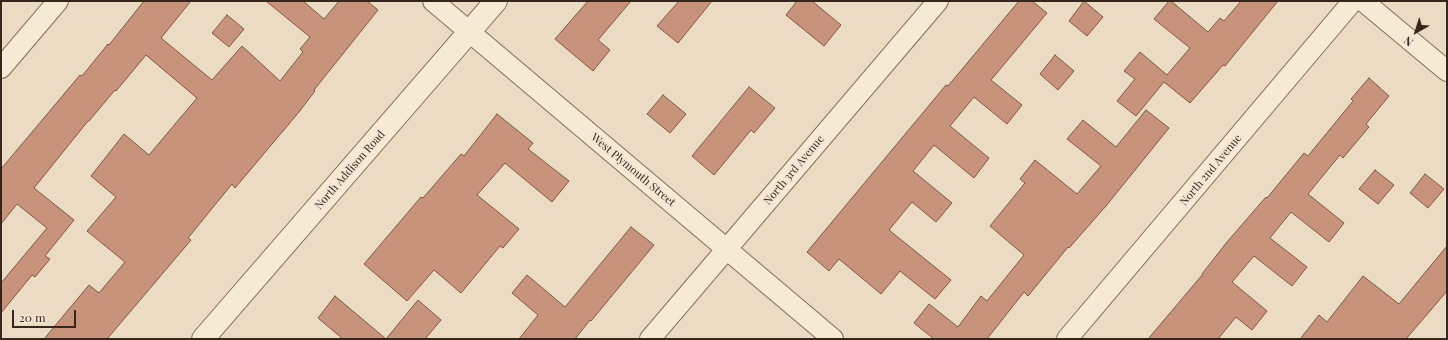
<!DOCTYPE html>
<html>
<head>
<meta charset="utf-8">
<style>
  body { margin:0 }
  #map { position:relative; width:1448px; height:340px; overflow:hidden; background:#ebdbc3; font-family:"Playfair Display",serif }
  canvas { display:block }
  .frame { position:absolute; inset:0; border:2px solid #35271e; pointer-events:none }
  .north { position:absolute; left:1396px; top:12px; width:40px; height:40px; -webkit-text-stroke:3px #f3e6d2; paint-order:stroke; rotate:219deg; font-size:11px; font-weight:700; line-height:16px; text-align:center; color:#35271e }
  .north::after { content:''; display:block; margin:auto; width:14px; height:18px; background:#35271e; clip-path:polygon(50% 0,100% 100%,50% 72%,0 100%) }
  .scale { position:absolute; left:12px; top:310px; width:64px; height:18px; box-sizing:border-box; border:2px solid #35271e; border-top:0; padding-left:5px; font-size:12px; line-height:14px; white-space:nowrap; color:#35271e; -webkit-text-stroke:3px #f3e6d2; paint-order:stroke }
</style>
</head>
<body>
<div id="map">
<canvas width="1448" height="340"></canvas>
<div class="frame"></div>
<div class="north">N</div>
<div class="scale">20 m</div>
</div>
<script>
const ctx = document.querySelector('canvas').getContext('2d');
ctx.lineJoin = 'round';
function fill(path, color) {
  ctx.fillStyle = color;
  ctx.fill(path, 'evenodd');
}
function shape(rows) {
  const path = new Path2D();
  for (const r of rows) {
    path.moveTo(r[0], r[1]);
    for (let i = 2; i < r.length; i += 2) path.lineTo(r[i], r[i + 1]);
  }
  return path;
}
function trace(path, color, width, dash) {
  ctx.strokeStyle = color;
  ctx.lineWidth = width;
  ctx.lineCap = dash ? 'butt' : 'round';
  ctx.setLineDash(dash || []);
  ctx.stroke(path);
}
function drawText(font, color, halo, rows, align = 'center') {
  ctx.font = font + ' "Playfair Display",serif';
  ctx.lineWidth = 4;
  ctx.setLineDash([]);
  ctx.textBaseline = 'middle';
  ctx.strokeStyle = halo;
  ctx.fillStyle = color;
  for (const [text, x, y, turn = 0] of rows) {
    ctx.save();
    ctx.translate(x, y);
    ctx.rotate((+turn || 0) * Math.PI / 180);
    ctx.textAlign = isNaN(turn) ? turn : align;
    if (halo) ctx.strokeText(text, 0, 0);
    ctx.fillText(text, 0, 0);
    ctx.restore();
  }
}
const building = shape([
  [144,1,191,1,161,38,212,80,242,46,280,81,303,52,300,49,310,37,266,1,303,1,324,19,339,1,367,1,378,10,314,90,315,91,299,112,235,188,232,184,188,238,191,240,107,339,44,339,89,285,99,293,125,262,87,231,116,197,91,176,124,134,149,155,197,98,146,55,116,91,115,90,89,121,88,121,34,188,74,220,45,256,50,259,35,277,32,275,1,313,1,283,47,228,17,204,1,224,1,169,80,75,82,76,108,44,109,45,144,1],
  [588,1,631,1,598,40,610,50,593,71,555,39,588,1],
  [679,1,712,1,678,43,657,26,679,1],
  [797,1,812,1,841,25,824,46,786,15,797,1],
  [1019,1,1032,1,1047,13,991,80,1022,105,1007,124,974,97,950,126,989,158,974,178,934,145,913,171,952,203,936,222,912,202,889,230,951,280,935,299,900,271,881,294,839,259,829,271,807,252,946,85,948,86,1019,1],
  [1084,1,1103,17,1087,36,1069,21,1084,1],
  [1169,1,1171,1,1208,32,1220,18,1224,21,1241,1,1278,1,1225,66,1223,65,1190,103,1164,82,1136,116,1117,101,1135,79,1124,71,1140,52,1167,75,1190,48,1154,19,1169,1],
  [227,15,244,29,229,47,212,33,227,15],
  [1055,55,1074,71,1058,90,1040,74,1055,55],
  [1369,78,1389,96,1366,124,1369,127,1343,158,1340,155,1308,194,1344,223,1329,242,1291,212,1270,238,1307,267,1292,286,1254,256,1232,282,1267,311,1252,330,1236,317,1218,339,1148,339,1203,274,1202,274,1227,242,1266,197,1267,198,1304,153,1308,156,1353,101,1351,99,1369,78],
  [749,87,775,108,754,133,751,130,714,175,692,156,749,87],
  [663,95,686,114,670,133,647,114,663,95],
  [1146,110,1169,128,1106,206,1069,248,1068,247,1028,296,1024,292,987,339,934,339,914,323,929,304,958,327,981,296,987,301,1024,255,990,226,1025,183,1020,179,1035,160,1077,194,1101,166,1067,139,1083,120,1116,147,1146,110],
  [497,114,533,143,528,149,569,181,552,202,505,163,477,195,519,229,503,248,500,246,461,293,434,270,407,301,364,264,421,197,423,198,461,154,464,156,497,114],
  [1375,170,1394,185,1378,204,1359,189,1375,170],
  [1425,174,1444,189,1428,208,1410,193,1425,174],
  [631,227,654,245,591,321,590,320,575,339,519,339,538,315,512,293,527,275,565,307,631,227],
  [1447,246,1447,291,1406,339,1300,339,1319,315,1327,322,1363,276,1399,304,1447,246],
  [335,296,386,339,418,300,441,320,425,339,343,339,318,318,335,296]
]);
fill(building, '#c7947b');
trace(building, '#815642', 1);
const minor = shape([
  [433,1,833,339],
  [1363,1,1447,71],
  [1,68,58,1],
  [650,339,938,1],
  [1067,339,1353,1]
]);
const tertiary = shape([
  [203,339,496,1]
]);
trace(minor, '#846d5b', 22);
trace(tertiary, '#846d5b', 24);
trace(minor, '#f6ead5', 20);
trace(tertiary, '#f6ead5', 22);
drawText('11px', '#35271e', '#f3e6d2', [
  ["North Addison Road",350,170,-49],
  ["West Plymouth Street",633,170,40],
  ["North 3rd Avenue",794,170,-50],
  ["North 2nd Avenue",1211,170,-50]
]);
</script>
</body>
</html>
